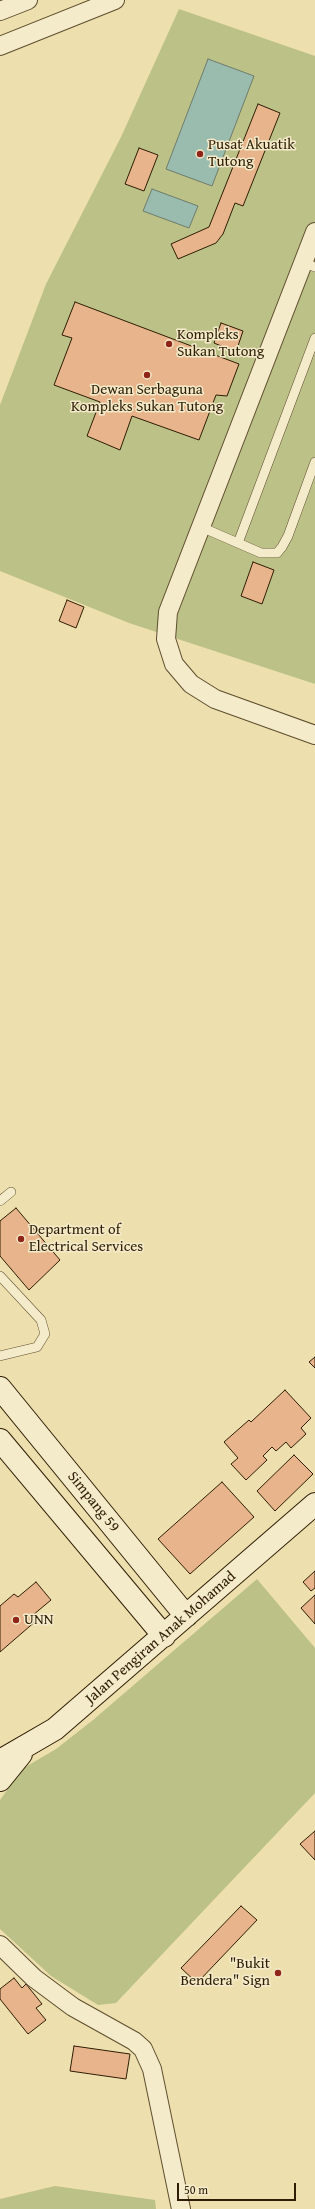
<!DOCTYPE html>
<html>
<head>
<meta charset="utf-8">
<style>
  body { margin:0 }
  #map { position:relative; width:315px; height:2209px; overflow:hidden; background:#eee0ae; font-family:"Gentium Book Plus",serif }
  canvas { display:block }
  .scale { position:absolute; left:177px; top:2183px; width:119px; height:18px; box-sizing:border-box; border:2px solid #2e1d04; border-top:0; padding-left:5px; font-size:12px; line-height:14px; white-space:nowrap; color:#2e1d04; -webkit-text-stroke:3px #f4ebca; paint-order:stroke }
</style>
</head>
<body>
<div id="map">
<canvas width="315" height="2209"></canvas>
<div class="scale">50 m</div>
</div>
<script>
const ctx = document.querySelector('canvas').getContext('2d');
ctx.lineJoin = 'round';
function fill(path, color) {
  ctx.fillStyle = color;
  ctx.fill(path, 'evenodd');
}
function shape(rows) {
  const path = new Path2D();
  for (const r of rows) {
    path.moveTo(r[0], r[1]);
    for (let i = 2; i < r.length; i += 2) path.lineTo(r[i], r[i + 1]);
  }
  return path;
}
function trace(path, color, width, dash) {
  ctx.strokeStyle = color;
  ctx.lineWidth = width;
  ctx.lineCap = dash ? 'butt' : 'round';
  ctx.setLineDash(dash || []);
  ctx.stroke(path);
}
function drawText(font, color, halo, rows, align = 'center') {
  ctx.font = font + ' "Gentium Book Plus",serif';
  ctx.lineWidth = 3;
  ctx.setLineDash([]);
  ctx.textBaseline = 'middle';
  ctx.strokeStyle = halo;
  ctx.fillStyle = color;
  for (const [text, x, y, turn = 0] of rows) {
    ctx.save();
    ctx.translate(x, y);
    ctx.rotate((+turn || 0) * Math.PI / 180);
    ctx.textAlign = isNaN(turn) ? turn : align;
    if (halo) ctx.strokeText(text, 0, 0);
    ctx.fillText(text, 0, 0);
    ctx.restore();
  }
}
fill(shape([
  [179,9,315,56,315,684,129,623,0,571,0,405,46,284,121,137],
  [257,1579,315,1648,315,1793,116,2003,98,2005,51,1976,0,1929,0,1800,22,1769,56,1749,93,1720],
  [55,2186,155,2200,156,2209,0,2209,0,2199]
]), '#bcc188');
const water = shape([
  [208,59,254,76,212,186,166,169,208,59],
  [152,189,198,206,189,228,143,211,152,189]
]);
fill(water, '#9abcaf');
trace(water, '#6f7c6b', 1);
const building = shape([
  [258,104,280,113,243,206,235,203,223,234,216,243,178,259,171,244,209,227,258,104],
  [139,148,158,155,144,191,125,184,139,148],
  [75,302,239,364,227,396,216,395,199,440,132,416,120,450,87,436,100,402,54,385,72,338,62,335,75,302],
  [221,323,243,331,236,352,214,343,221,323],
  [253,562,274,570,262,604,241,596,253,562],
  [67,600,84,607,76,628,59,621,67,600],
  [16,1208,60,1260,29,1290,0,1256,0,1221,16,1208],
  [315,1357,315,1368,309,1362,315,1357],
  [285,1390,311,1418,301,1428,306,1434,291,1448,286,1442,276,1451,272,1447,263,1456,267,1460,246,1480,231,1464,238,1458,224,1442,249,1420,251,1422,285,1390],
  [294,1455,313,1474,275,1511,257,1491,294,1455],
  [222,1482,254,1517,190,1574,158,1539,222,1482],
  [315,1571,315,1588,311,1591,303,1582,315,1571],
  [36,1582,51,1600,33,1615,37,1620,0,1652,0,1606,14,1594,18,1597,36,1582],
  [315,1595,315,1624,301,1608,315,1595],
  [315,1831,315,1860,300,1844,315,1831],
  [241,1906,257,1920,197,1983,181,1968,241,1906],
  [14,1978,22,1988,26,1984,42,2004,36,2008,46,2020,28,2034,0,1999,0,1989,14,1978],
  [74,2046,130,2054,126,2079,70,2071,74,2046]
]);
fill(building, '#e8b48b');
trace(building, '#2e1d04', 1);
const lane = shape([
  [303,262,315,267],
  [201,527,261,553,277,553,282,547,288,536,315,462],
  [238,543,315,338],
  [0,1201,11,1192],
  [0,1276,41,1320,45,1334,37,1347,0,1356]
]);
const street = shape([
  [0,11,28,0],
  [0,46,115,0],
  [315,232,168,612,166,639,174,664,191,684,215,699,315,735],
  [0,1945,34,1978,73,2007,134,2041,143,2049,152,2069,181,2209]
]);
const secondary = shape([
  [0,1388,186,1616],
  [0,1440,164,1636],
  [0,1761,55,1729,315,1504],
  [0,1780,21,1754]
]);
trace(lane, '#5e4e2e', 10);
trace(street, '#5e4e2e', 20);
trace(secondary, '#2e1d04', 24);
trace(lane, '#f4ebca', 9);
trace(street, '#f4ebca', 18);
trace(secondary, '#f4ebca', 22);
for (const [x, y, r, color] of [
  [200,154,4,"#8f2418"],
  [169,344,4,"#8f2418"],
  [147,375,4,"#8f2418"],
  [21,1239,4,"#8f2418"],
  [16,1620,4,"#8f2418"],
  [278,1973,4,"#8f2418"]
]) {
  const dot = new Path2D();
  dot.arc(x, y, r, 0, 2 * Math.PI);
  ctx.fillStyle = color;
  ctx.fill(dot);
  trace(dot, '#f4ebca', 1.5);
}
drawText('15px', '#2e1d04', '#f4ebca', [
  ["Pusat Akuatik",208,145],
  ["Tutong",208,162],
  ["Kompleks",177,335],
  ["Sukan Tutong",177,352],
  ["Dewan Serbaguna",147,390,"center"],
  ["Kompleks Sukan Tutong",147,407,"center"],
  ["Department of",29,1230],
  ["Electrical Services",29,1247],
  ["UNN",24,1620],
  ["\"Bukit",270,1964,"right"],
  ["Bendera\" Sign",270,1981,"right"]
], 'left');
drawText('15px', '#2e1d04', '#f4ebca', [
  ["Simpang 59",93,1502,51],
  ["Jalan Pengiran Anak Mohamad",161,1638,-41]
]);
</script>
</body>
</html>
